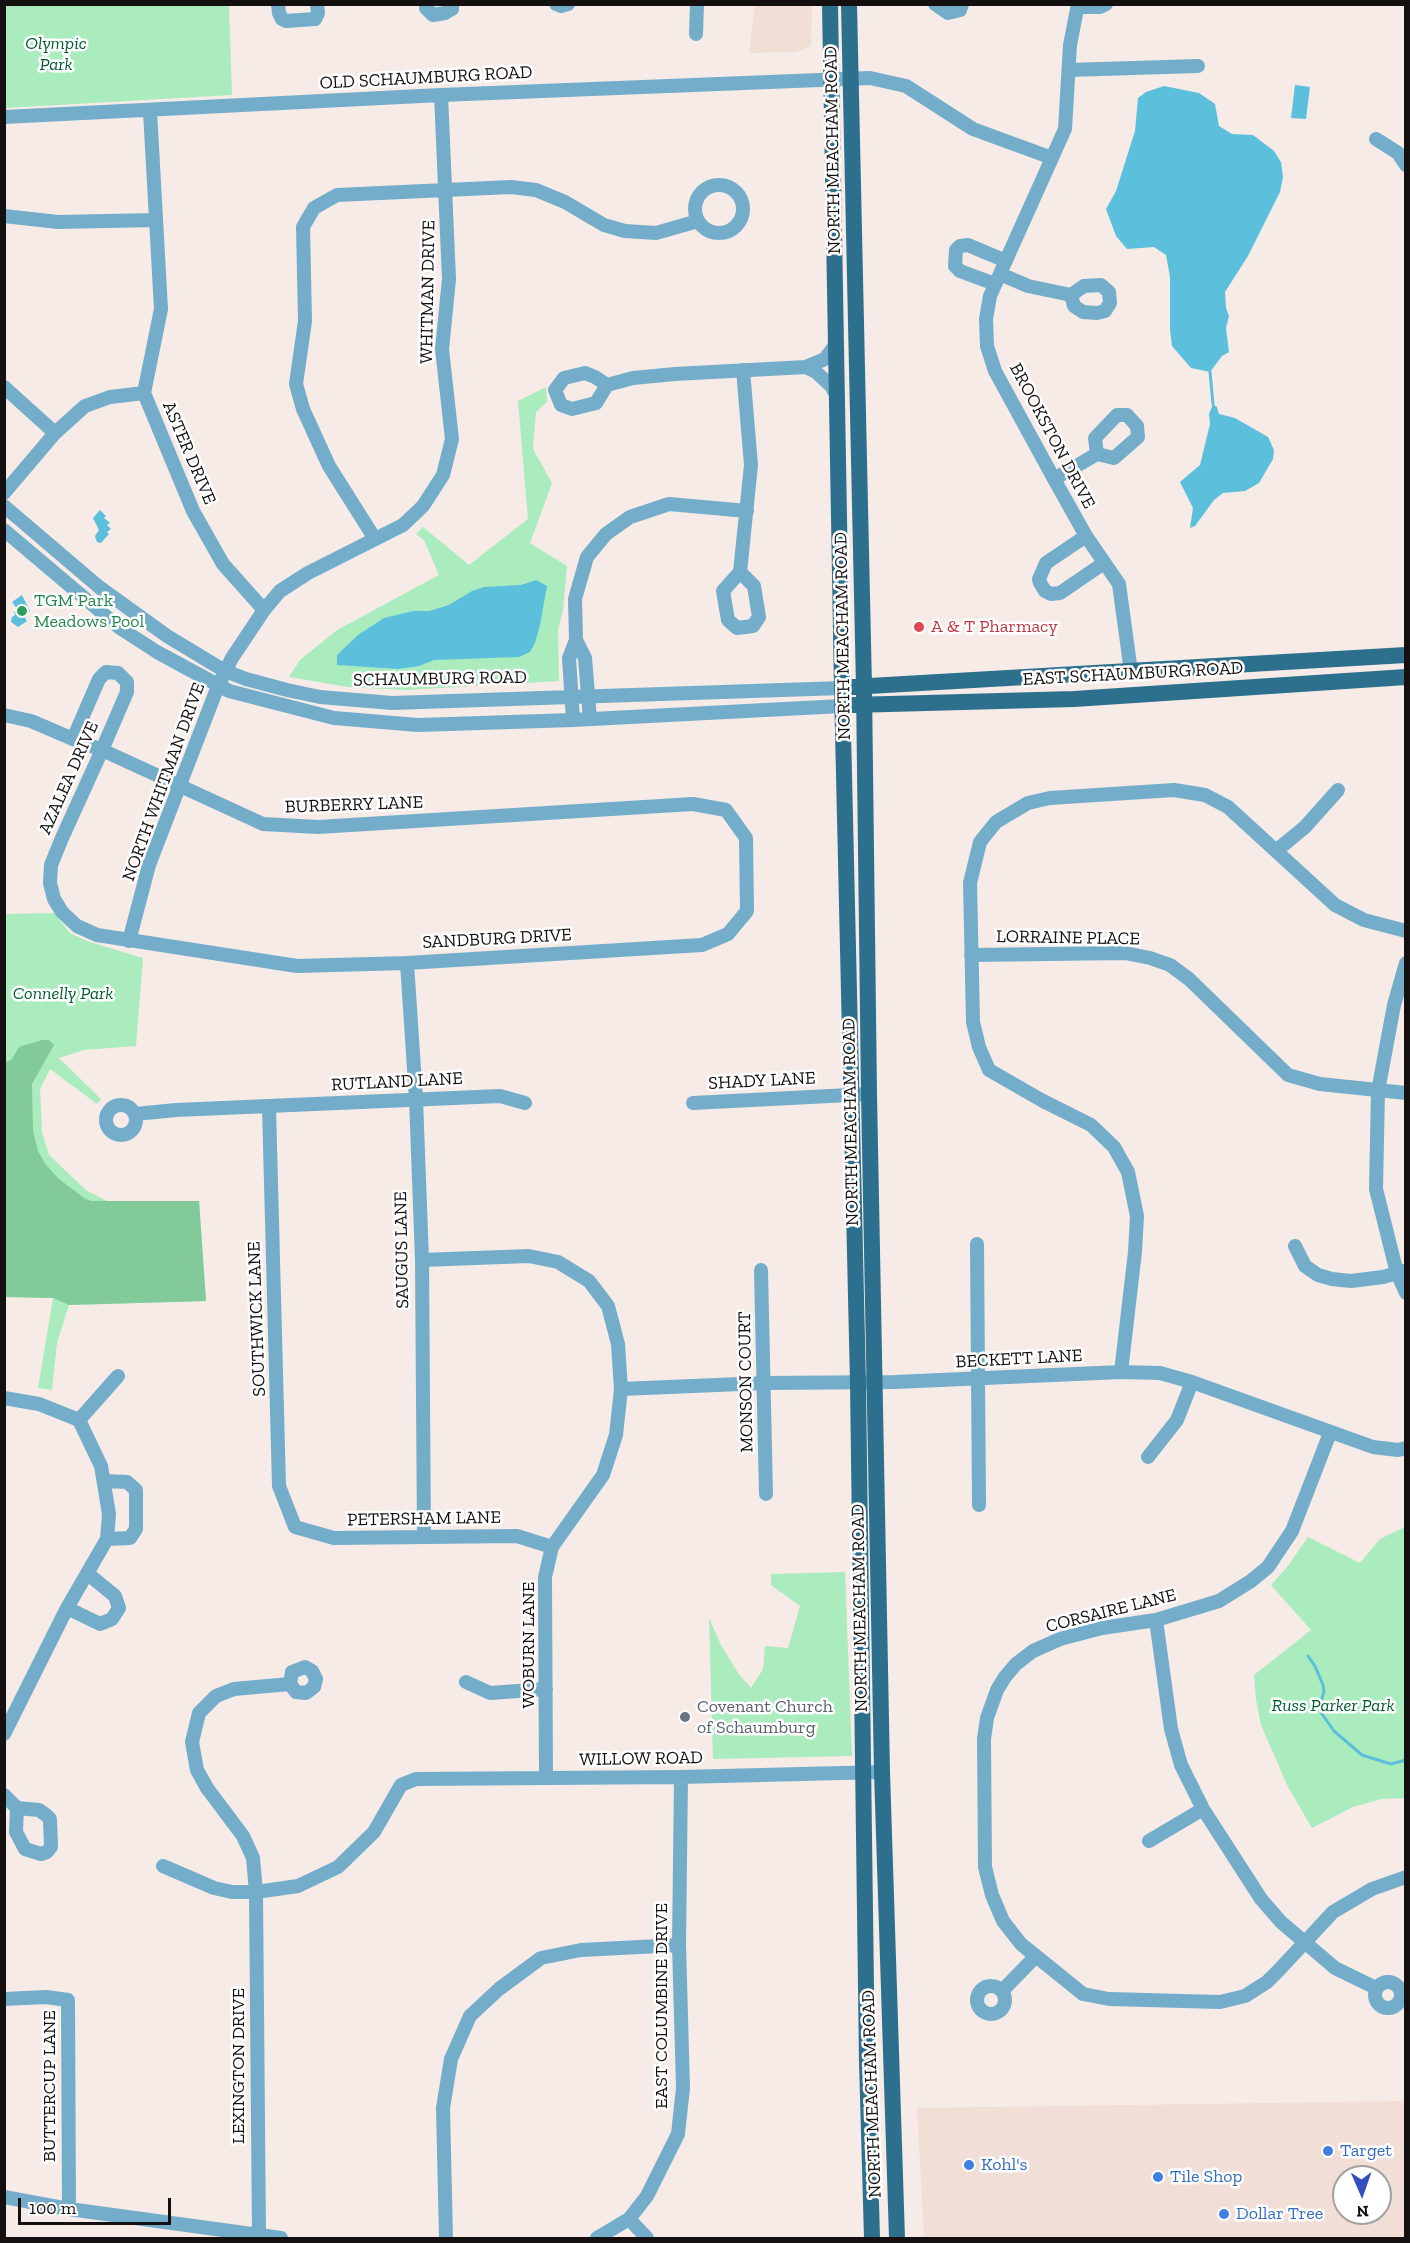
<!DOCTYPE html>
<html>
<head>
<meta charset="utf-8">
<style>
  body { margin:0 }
  #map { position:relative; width:1410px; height:2243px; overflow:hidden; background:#f6ebe7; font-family:"Zilla Slab",serif }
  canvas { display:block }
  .frame { position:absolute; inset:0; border:6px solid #14100f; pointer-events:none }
  .north { position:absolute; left:1332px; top:2165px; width:60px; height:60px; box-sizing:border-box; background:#fff; border:2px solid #a19f9f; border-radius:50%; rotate:178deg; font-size:16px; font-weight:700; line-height:24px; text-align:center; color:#14100f }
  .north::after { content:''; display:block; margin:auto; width:21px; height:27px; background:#334ebf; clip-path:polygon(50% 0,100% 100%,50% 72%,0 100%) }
  .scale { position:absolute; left:18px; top:2198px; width:153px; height:27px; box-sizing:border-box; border:3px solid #14100f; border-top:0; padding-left:8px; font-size:18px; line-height:21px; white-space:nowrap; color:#14100f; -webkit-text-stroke:4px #fff; paint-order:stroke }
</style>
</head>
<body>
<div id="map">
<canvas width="1410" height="2243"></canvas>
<div class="frame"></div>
<div class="north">N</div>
<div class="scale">100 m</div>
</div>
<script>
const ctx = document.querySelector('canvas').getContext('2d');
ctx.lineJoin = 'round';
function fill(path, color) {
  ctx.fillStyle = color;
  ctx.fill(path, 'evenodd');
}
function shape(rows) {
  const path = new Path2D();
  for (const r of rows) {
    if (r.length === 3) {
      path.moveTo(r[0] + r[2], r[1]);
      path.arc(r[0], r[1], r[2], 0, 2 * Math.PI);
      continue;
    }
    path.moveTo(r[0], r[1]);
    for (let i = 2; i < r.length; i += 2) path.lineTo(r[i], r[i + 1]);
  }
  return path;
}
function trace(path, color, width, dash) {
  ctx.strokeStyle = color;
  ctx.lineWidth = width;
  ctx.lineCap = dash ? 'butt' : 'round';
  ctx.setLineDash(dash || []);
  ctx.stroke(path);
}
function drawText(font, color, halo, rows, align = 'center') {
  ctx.font = font + ' "Zilla Slab",serif';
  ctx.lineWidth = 5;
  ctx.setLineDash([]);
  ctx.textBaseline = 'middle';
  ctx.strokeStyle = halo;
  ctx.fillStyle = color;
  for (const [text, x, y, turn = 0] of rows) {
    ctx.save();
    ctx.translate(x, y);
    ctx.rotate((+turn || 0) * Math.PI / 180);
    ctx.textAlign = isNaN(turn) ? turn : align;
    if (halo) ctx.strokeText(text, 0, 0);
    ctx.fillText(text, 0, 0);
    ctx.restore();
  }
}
fill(shape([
  [755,5,812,5,811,46,795,52,749,53],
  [1405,2101,1405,2238,924,2238,917,2108],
  [1344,2177,1380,2177,1380,2213,1344,2213]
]), '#f1dfd7');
fill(shape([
  [4,5,229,5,232,95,5,108],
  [546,387,547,402,536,412,533,449,552,483,530,543,567,566,563,610,558,630,559,681,406,690,348,687,289,677,300,660,337,630,439,575,424,540,416,534,423,527,469,565,528,519,518,401],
  [54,913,70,933,87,941,143,958,136,1046,84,1050,59,1058,101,1099,97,1104,50,1069,40,1089,42,1132,49,1155,86,1190,107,1201,199,1201,206,1301,69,1305,57,1343,52,1390,38,1388,53,1298,5,1297,5,914],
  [1405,1527,1405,1798,1381,1799,1353,1807,1312,1828,1288,1787,1261,1725,1256,1700,1254,1675,1311,1630,1271,1585,1287,1567,1308,1537,1360,1563,1380,1539],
  [845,1572,852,1756,713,1759,709,1618,721,1645,738,1673,751,1688,763,1669,765,1646,788,1648,800,1606,771,1585,771,1574]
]), '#aaecbe');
fill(shape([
  [42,1040,49,1040,54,1045,32,1084,33,1130,38,1151,46,1165,59,1179,84,1198,91,1201,199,1201,206,1301,69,1305,53,1298,5,1297,5,1063,12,1059,19,1047]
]), '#82ca99');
fill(shape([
  [1295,85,1310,87,1306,119,1291,118],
  [1164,86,1199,93,1215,104,1219,126,1232,134,1253,135,1274,151,1281,162,1283,177,1280,192,1248,256,1225,292,1226,308,1229,316,1226,328,1229,352,1222,356,1210,372,1191,368,1172,346,1170,330,1170,277,1166,255,1154,247,1127,249,1116,236,1106,209,1116,191,1135,131,1138,98,1146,92],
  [1213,404,1217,407,1219,414,1235,418,1268,437,1274,450,1273,459,1259,483,1245,491,1223,493,1214,500,1195,526,1190,528,1193,508,1180,482,1200,465,1210,424,1209,414],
  [100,510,106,516,104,518,110,523,107,525,111,529,107,532,109,534,101,543,97,542,95,536,99,530,93,518],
  [536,580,547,586,540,625,535,643,530,652,519,657,434,660,419,666,398,669,337,665,337,655,358,635,384,618,413,611,429,611,449,605,472,591,484,587,521,585],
  [22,595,30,611,25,618,27,621,18,627,11,622,12,617,15,615,14,612,17,609,12,602]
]), '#5cbfdc');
trace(shape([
  [1210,372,1213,404],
  [1308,1656,1315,1666,1323,1685,1324,1692,1321,1701,1322,1714,1334,1731,1362,1755,1391,1764,1406,1760]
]), '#5cbfdc', 3);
trace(shape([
  [278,4,279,13,282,19,286,21,315,19,318,13,317,4],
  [426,4,426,8,433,15,445,13,452,9,452,4],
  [556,4,561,6,568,4],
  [935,4,948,13,960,10,962,4],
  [1078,4,1070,45,1065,129,990,296,986,319,987,346,995,371,1054,479,1086,536,1119,584,1131,672],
  [1078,7,1100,7,1106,4],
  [696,34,697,4],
  [1069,70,1198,66],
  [150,111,161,309,144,393,193,511,223,564,264,610],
  [4,117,441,95,870,78,906,86,973,129,1052,158],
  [1376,139,1398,153,1406,165],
  [719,209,24],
  [4,216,58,222,156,220],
  [1000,274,1028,286,1071,295,1084,286,1101,285,1109,292,1110,303,1105,311,1097,313,1083,312,1074,306,1071,295],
  [995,284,960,271,955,266,956,250,960,246,968,245,1006,261],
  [806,367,816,372,831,386,837,396],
  [607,385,596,403,572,409,561,405,555,390,564,378,585,373,595,377,607,385,633,378,675,374,806,367,825,359,836,344],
  [4,387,55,433],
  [1054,479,1097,454,1114,458,1138,437,1137,426,1127,415,1117,415,1095,438,1097,454],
  [4,493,55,433,85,406,110,397,144,393],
  [4,506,99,587,167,636,225,671,246,679,287,690,320,697,392,703,842,688],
  [4,530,120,628,157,652,229,691,334,718,418,725,573,720,842,706],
  [1086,536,1046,563,1039,579,1040,583,1045,591,1051,594,1060,593,1104,563],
  [375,539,329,466,303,409,296,384,305,321,303,227,314,208,337,195,511,187,536,190,565,202,604,225,625,231,656,233,698,221],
  [740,572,751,465,743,370],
  [740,572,754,586,759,617,753,626,737,628,728,620,723,591,740,572],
  [576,640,585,658,590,719],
  [4,715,31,721,73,739,102,750,263,824,318,827,693,804,726,810,746,838,747,911,728,934,702,945,407,963,297,966,97,935,77,926,62,912,54,899,50,883,51,865,62,838,102,750,127,692,127,682,118,673,106,672,99,679,73,739],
  [573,720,569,658,576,640,575,599,587,557,606,534,630,517,669,504,747,511],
  [1277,850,1305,827,1338,790],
  [129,941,149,865,218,686,232,658,264,610,280,591,308,573,403,525,423,506,443,475,452,439,442,349,449,279,441,95],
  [971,955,1125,953,1150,958,1170,965,1189,979,1288,1075,1320,1084,1406,1093],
  [407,963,416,1099,422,1260,424,1536],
  [1406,963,1394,1005,1378,1091,1376,1189,1397,1273,1406,1293],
  [693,1103,869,1094],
  [121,1120,15],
  [269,1107,279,1486,295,1527,334,1538,517,1536,552,1547],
  [135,1114,176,1110,500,1096,525,1103],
  [977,1244,979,1505],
  [1295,1246,1305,1266,1318,1275,1332,1279,1351,1281,1383,1277,1404,1271],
  [422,1260,529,1256,558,1262,589,1281,608,1306,618,1344,621,1389,616,1435,603,1475,552,1547,545,1577,546,1778],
  [761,1270,766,1494],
  [1121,1372,1135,1252,1137,1216,1128,1172,1114,1147,1091,1125,1043,1101,989,1070,979,1047,973,1022,970,883,980,842,996,822,1028,803,1050,798,1174,790,1205,795,1228,807,1335,905,1364,920,1406,931],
  [621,1389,764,1383,895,1382,1121,1372,1160,1373,1192,1382,1373,1447,1398,1450,1406,1448],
  [4,1398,39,1404,79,1420,101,1466,109,1514,107,1539,67,1608,4,1734],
  [79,1420,118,1376],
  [1330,1433,1292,1531,1268,1567,1251,1581,1219,1601,1156,1620,1102,1628,1060,1639,1033,1651,1016,1664,1005,1677,997,1690,987,1718,984,1739,985,1867,992,1895,1003,1921,1021,1944,1083,1994,1109,1999,1220,2002,1245,1996,1267,1982,1278,1971,1333,1912,1372,1889,1406,1877],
  [1148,1457,1177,1420,1192,1382],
  [105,1481,127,1482,136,1490,136,1529,130,1538,107,1539],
  [67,1608,100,1624,112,1619,119,1608,115,1596,88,1574],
  [1156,1620,1171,1729,1181,1765,1203,1809,1261,1899,1281,1922,1335,1968,1376,1988],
  [466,1682,490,1693,546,1689],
  [4,1795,17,1808,39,1810,46,1815,50,1819,51,1847,47,1852,41,1854,25,1849,16,1832,17,1808],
  [1149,1841,1203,1809],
  [163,1866,214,1888,232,1892,256,1892,298,1886,338,1867,374,1832,401,1785,416,1779,681,1777,882,1772],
  [1388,1995,13],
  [991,2000,14],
  [1002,1991,1035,1957],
  [4,1999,46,1997,68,2000,69,2209],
  [4,2197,69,2209,281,2238],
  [629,2219,647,2238],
  [259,2238,256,1892,253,1858,243,1836,207,1788,197,1770,192,1742,199,1713,216,1696,234,1689,290,1684,296,1692,306,1693,314,1687,316,1679,312,1671,305,1667,292,1672,290,1684],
  [446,2238,443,2108,451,2059,470,2016,499,1989,541,1958,581,1950,679,1945],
  [597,2238,629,2219,647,2196,678,2134,683,2088,679,1945,681,1777]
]), '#74adca', 14);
trace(shape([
  [830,4,842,688,858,1383,867,2062,872,2238],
  [849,4,864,687,869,1094,882,1772,897,2238],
  [852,687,1406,655],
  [852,705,1074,699,1406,677]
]), '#2d708e', 16);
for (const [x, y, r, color] of [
  [22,611,6,"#2e9e5b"],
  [919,627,6,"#e0444e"],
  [685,1717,6,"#6b7280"],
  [1328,2151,6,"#3f7fe0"],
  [969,2165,6,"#3f7fe0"],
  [1158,2177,6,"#3f7fe0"],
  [1224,2214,6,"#3f7fe0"]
]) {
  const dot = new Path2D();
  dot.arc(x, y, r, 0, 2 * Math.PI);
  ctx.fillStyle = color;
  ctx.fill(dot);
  trace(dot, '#fff', 2);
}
drawText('italic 18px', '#015c30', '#fff', [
  ["Olympic",56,44],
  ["Park",56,65],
  ["Connelly Park",63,994],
  ["Russ Parker Park",1333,1706]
]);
drawText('18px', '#14100f', '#fff', [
  ["OLD SCHAUMBURG ROAD",426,78,-3],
  ["NORTH MEACHAM ROAD",833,150,-91],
  ["WHITMAN DRIVE",428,292,-89],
  ["BROOKSTON DRIVE",1052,436,62],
  ["ASTER DRIVE",189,453,67],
  ["NORTH MEACHAM ROAD",843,636,-91],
  ["EAST SCHAUMBURG ROAD",1133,674,-3],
  ["SCHAUMBURG ROAD",440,679,-1],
  ["AZALEA DRIVE",69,778,-66],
  ["NORTH WHITMAN DRIVE",164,782,-70],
  ["BURBERRY LANE",354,805,-2],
  ["LORRAINE PLACE",1068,938,1],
  ["SANDBURG DRIVE",497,939,-3],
  ["SHADY LANE",762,1081,-3],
  ["RUTLAND LANE",397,1082,-3],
  ["NORTH MEACHAM ROAD",851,1122,-91],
  ["SAUGUS LANE",402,1250,-91],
  ["SOUTHWICK LANE",257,1319,-92],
  ["BECKETT LANE",1019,1359,-3],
  ["MONSON COURT",746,1382,-91],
  ["PETERSHAM LANE",424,1519,-1],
  ["NORTH MEACHAM ROAD",860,1608,-91],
  ["CORSAIRE LANE",1111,1611,-14],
  ["WOBURN LANE",529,1645,-90],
  ["WILLOW ROAD",641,1759,-1],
  ["EAST COLUMBINE DRIVE",662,2006,-90],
  ["LEXINGTON DRIVE",239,2066,-90],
  ["BUTTERCUP LANE",50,2086,-90],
  ["NORTH MEACHAM ROAD",872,2094,-92]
]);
drawText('18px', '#27864d', '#fff', [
  ["TGM Park",34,601],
  ["Meadows Pool",34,622]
], 'left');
drawText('18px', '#be3a42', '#fff', [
  ["A & T Pharmacy",931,627]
], 'left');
drawText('18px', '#5b616d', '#fff', [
  ["Covenant Church",697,1707],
  ["of Schaumburg",697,1728]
], 'left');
drawText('18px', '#366cbe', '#fff', [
  ["Target",1340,2151],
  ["Kohl's",981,2165],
  ["Tile Shop",1170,2177],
  ["Dollar Tree",1236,2214]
], 'left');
</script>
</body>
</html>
